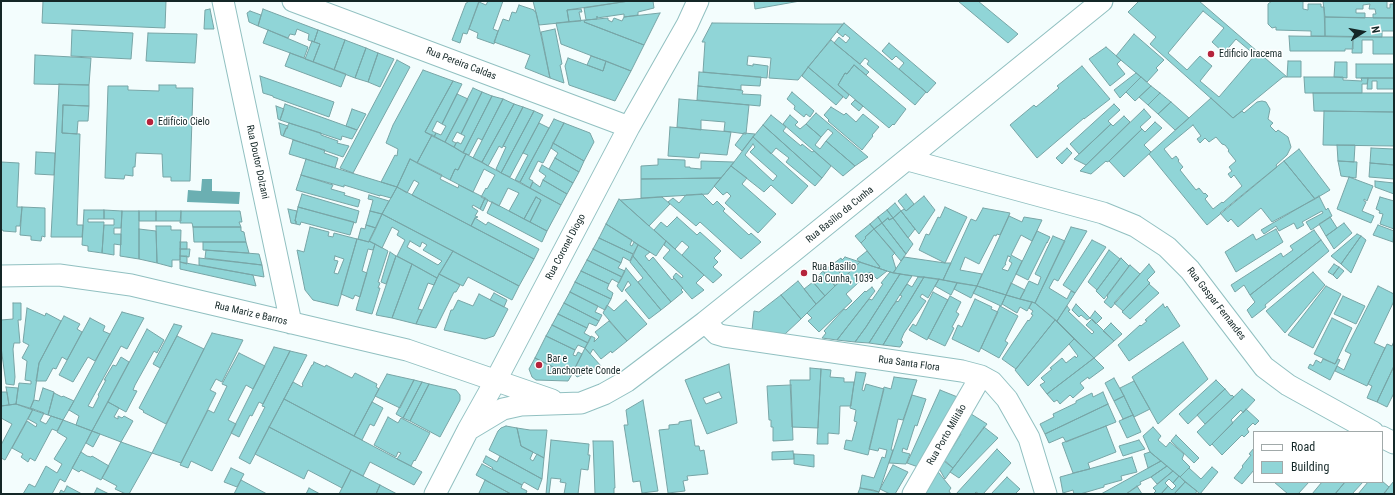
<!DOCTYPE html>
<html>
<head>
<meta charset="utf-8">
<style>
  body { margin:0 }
  #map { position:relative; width:1395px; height:495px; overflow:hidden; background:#f3fdfd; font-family:"Roboto Condensed",sans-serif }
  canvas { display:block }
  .frame { position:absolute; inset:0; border:2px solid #142727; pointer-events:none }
  .legend { position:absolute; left:1253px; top:431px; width:130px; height:52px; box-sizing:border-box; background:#fff; border:1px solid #a1a9a9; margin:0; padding:5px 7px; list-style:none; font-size:12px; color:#142727 }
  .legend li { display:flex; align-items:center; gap:8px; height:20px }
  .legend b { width:20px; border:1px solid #a1a9a9 }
  .north { position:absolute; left:1343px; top:12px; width:40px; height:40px; -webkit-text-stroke:3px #fff; paint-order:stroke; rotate:79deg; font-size:11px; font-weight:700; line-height:16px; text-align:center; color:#142727 }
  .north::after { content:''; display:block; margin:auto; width:14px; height:18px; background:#142727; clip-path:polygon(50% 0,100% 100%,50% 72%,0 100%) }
</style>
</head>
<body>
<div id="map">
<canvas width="1395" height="495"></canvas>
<div class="frame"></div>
<ul class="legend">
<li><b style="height:5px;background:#fff"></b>Road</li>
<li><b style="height:11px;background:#90d5d7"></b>Building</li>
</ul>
<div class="north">N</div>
</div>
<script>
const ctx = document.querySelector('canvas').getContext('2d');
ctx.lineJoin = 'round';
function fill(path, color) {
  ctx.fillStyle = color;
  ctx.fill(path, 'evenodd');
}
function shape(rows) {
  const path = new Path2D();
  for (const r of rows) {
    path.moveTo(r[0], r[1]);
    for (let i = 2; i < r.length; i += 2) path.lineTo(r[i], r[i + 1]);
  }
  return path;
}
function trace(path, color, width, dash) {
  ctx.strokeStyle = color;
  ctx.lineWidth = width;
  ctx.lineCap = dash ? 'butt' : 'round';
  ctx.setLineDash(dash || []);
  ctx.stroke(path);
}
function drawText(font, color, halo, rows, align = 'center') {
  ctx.font = font + ' "Roboto Condensed",sans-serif';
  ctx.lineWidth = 3;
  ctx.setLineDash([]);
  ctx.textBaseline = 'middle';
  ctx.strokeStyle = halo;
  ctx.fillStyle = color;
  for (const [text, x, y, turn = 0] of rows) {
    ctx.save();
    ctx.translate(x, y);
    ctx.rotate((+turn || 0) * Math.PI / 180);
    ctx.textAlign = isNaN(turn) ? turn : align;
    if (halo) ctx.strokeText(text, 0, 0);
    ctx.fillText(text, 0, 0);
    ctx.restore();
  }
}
fill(shape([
  [202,179,212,179,212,191,240,192,239,204,187,202,188,190,201,191]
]), '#6bafb2');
const building = shape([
  [43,1,166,1,165,28,42,23,43,1],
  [468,1,479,1,467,34,463,33,460,43,452,40,466,3,467,3,468,1],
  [488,1,503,1,493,29,498,31,494,44,477,38,478,33,469,29,479,2,486,5,488,1],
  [533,1,629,1,567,10,569,22,539,25,533,1],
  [629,1,653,1,654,8,638,12,638,15,624,17,624,14,597,18,597,16,597,19,586,20,584,8,629,1],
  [754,1,800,1,755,9,754,1],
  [958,1,978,1,1018,34,1008,43,958,1],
  [1139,1,1199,1,1287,77,1283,77,1233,118,1150,44,1156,37,1128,12,1139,1],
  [1272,1,1303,1,1303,9,1308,10,1308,4,1321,4,1321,7,1324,7,1325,36,1311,36,1311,31,1276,30,1276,27,1272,28,1268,24,1268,4,1272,1],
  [1323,1,1387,1,1387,8,1390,8,1390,4,1394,4,1394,18,1373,18,1373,14,1376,14,1375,9,1369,9,1370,4,1363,5,1363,9,1356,9,1356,13,1365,13,1365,18,1325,17,1323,1],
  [519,5,534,10,534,11,536,12,550,78,525,68,530,55,494,42,503,19,509,21,512,12,516,13,519,5],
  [210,9,214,29,204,29,205,10,210,9],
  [263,9,318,30,314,42,308,40,309,34,297,29,295,35,290,34,288,38,258,26,263,9],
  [581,9,582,12,579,12,581,21,569,22,567,10,581,9],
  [250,11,261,15,258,26,249,22,247,13,250,11],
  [1203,11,1224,28,1212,42,1224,53,1236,39,1255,55,1219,97,1200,81,1212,66,1200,56,1187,70,1168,53,1203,11],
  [660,13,644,45,584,22,586,20,608,18,608,20,612,22,614,18,622,21,624,17,660,13],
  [1325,17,1394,18,1394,31,1382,31,1382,37,1325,36,1325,17],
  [585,20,584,22,644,45,631,71,561,44,556,23,585,20],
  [712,23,822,24,843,24,798,80,769,78,771,58,748,56,747,65,753,66,753,64,768,66,767,78,703,72,705,42,702,42,712,23],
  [844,23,926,92,915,105,867,64,869,61,865,58,860,64,834,43,839,37,846,43,850,38,845,34,843,37,837,32,844,23],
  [555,29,562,64,560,65,564,83,550,78,541,32,555,29],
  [72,30,133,33,131,59,71,56,72,30],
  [268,30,308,47,304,58,263,43,268,30],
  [318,30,345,40,334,70,313,62,320,44,314,42,318,30],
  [148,33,197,34,195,63,146,61,148,33],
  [1134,34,1164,60,1156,68,1158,70,1147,82,1116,56,1134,34],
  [1289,36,1353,37,1353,49,1345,49,1345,51,1290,51,1289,36],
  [1353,37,1394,37,1394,54,1373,54,1373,40,1362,40,1362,53,1352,53,1353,37],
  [345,40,366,48,355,78,334,70,345,40],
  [831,40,869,72,866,75,854,65,847,74,845,73,838,85,849,95,846,99,808,67,831,40],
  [312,41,320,44,313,62,305,59,312,41],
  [889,43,936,83,927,93,899,69,904,63,896,56,892,60,882,51,889,43],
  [1106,47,1121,60,1117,64,1125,74,1110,86,1089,59,1106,47],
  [366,48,378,53,368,82,355,78,366,48],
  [290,53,346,74,341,87,285,66,290,53],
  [378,53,394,59,380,87,368,82,378,53],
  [35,55,91,58,89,85,34,84,35,55],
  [591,56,606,61,603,71,587,65,591,56],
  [568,58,603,71,606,61,631,71,615,101,569,85,565,66,568,58],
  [397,60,410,67,353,173,340,168,397,60],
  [1288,61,1301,61,1301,77,1287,77,1288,61],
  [1335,62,1347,62,1347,78,1334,77,1335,62],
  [1356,64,1394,64,1394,78,1356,78,1356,64],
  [854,65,906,109,894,125,893,124,889,128,838,85,845,73,847,74,854,65],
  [1082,66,1110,99,1084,119,1084,118,1037,158,1010,125,1034,105,1036,107,1059,88,1057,86,1082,66],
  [808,67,843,97,836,105,802,76,808,67],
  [423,70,453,81,425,132,432,135,417,163,410,159,397,187,381,182,395,155,397,156,398,149,386,143,393,125,423,70],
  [699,72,761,77,760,86,741,85,741,90,698,86,699,72],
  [1136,73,1141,77,1120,98,1114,90,1136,73],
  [260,76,334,102,329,117,273,97,273,96,263,93,260,76],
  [1141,77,1151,86,1135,101,1126,92,1141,77],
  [1304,77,1343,77,1343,80,1362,81,1361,78,1368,78,1367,84,1362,84,1362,93,1305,93,1304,77],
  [1368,78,1394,78,1394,89,1377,89,1377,81,1372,81,1372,89,1367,89,1368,78],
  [453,81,462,84,442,124,437,121,432,131,436,133,434,137,425,132,453,81],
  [59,84,89,85,89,106,63,105,62,133,80,134,77,225,83,225,82,237,51,237,59,84],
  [159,85,176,85,176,88,193,88,190,181,171,181,171,177,163,177,162,154,136,153,135,167,133,167,133,176,125,175,124,179,105,178,108,86,128,86,128,90,159,91,159,85],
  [698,86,741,90,743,91,742,94,761,95,760,106,697,100,698,86],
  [1151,86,1160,93,1148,105,1139,97,1151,86],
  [473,88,482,92,461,134,457,132,452,141,456,143,454,147,445,142,473,88],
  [482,92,492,96,463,153,454,147,457,142,461,144,465,136,461,134,482,92],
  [792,92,814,111,810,117,806,114,804,117,794,109,795,106,787,99,792,92],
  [1160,93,1171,102,1158,114,1148,105,1160,93],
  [1313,93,1394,93,1394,112,1314,111,1313,93],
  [457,94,468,99,445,142,434,137,436,133,441,135,446,126,442,124,457,94],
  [492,96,503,99,482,140,478,138,469,155,463,153,492,96],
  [1211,98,1233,118,1242,111,1244,113,1257,102,1262,101,1266,102,1270,109,1268,119,1273,123,1270,126,1276,132,1278,130,1288,137,1291,147,1287,155,1276,165,1277,167,1207,225,1149,154,1211,98],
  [503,99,514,104,482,162,473,158,503,99],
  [679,99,749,105,746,134,724,131,725,122,701,120,701,130,677,127,679,99],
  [855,100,863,106,859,111,851,104,855,100],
  [1171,102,1189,118,1175,130,1158,114,1171,102],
  [285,104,346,126,357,130,352,139,342,136,341,140,280,120,285,104],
  [514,104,523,107,502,148,499,146,488,166,482,162,514,104],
  [1114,104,1120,110,1108,121,1111,124,1079,154,1070,144,1114,104],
  [63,105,89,106,88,121,78,121,77,134,62,133,63,105],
  [276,106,284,109,280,120,278,119,276,106],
  [523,107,534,111,501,173,496,169,506,147,503,146,523,107],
  [831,107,844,115,846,113,856,122,863,114,879,127,872,135,873,136,862,150,828,121,829,120,824,115,831,107],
  [352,109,366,114,357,130,346,126,352,109],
  [1144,109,1151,117,1140,127,1142,129,1109,161,1107,162,1106,161,1091,174,1080,171,1144,109],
  [534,111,543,115,510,177,501,173,534,111],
  [1324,111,1394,112,1394,146,1323,145,1324,111],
  [816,113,868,157,855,166,826,141,833,133,828,129,821,137,806,124,816,113],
  [771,115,786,127,783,131,801,146,802,144,812,152,814,151,831,166,822,178,763,125,771,115],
  [790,115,798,122,795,125,800,129,806,124,821,137,815,145,820,149,826,141,855,166,843,176,783,124,790,115],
  [1124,116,1130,122,1086,165,1074,159,1111,124,1113,126,1124,116],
  [554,119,564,123,543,163,538,161,529,179,533,181,530,188,520,182,554,119],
  [1155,122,1162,128,1144,145,1151,152,1124,177,1109,161,1142,129,1145,132,1155,122],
  [279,123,288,126,287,129,286,128,283,136,281,135,279,123],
  [289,123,321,133,321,135,338,141,337,143,349,146,343,157,283,136,289,123],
  [539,123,549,128,520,182,515,180,528,155,523,153,539,123],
  [564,123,590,133,594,142,584,161,553,143,564,123],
  [763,125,822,178,815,186,786,162,789,158,776,148,771,154,753,137,763,125],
  [1193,125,1201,136,1197,139,1200,143,1205,138,1209,142,1216,137,1222,144,1225,145,1229,150,1228,151,1236,161,1229,167,1232,171,1228,174,1231,178,1234,175,1242,186,1223,203,1222,202,1213,209,1205,199,1208,196,1205,193,1204,194,1199,188,1196,190,1180,170,1183,167,1178,161,1179,160,1176,156,1172,159,1164,149,1193,125],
  [670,127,731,132,727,155,700,153,699,158,668,156,670,127],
  [744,133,755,134,742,151,735,145,744,133],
  [432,135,466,154,458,170,455,169,450,180,417,163,432,135],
  [753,137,808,186,792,204,771,185,764,192,731,166,753,137],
  [753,144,755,147,750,152,777,176,773,181,745,155,753,144],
  [293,140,325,150,324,153,338,158,335,168,289,154,293,140],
  [553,143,584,161,579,172,555,158,558,153,551,148,553,143],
  [1337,145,1355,145,1354,162,1338,161,1337,145],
  [1067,148,1072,153,1062,164,1056,158,1067,148],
  [1371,148,1394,149,1394,165,1370,163,1371,148],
  [1299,149,1330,190,1315,199,1284,161,1299,149],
  [36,152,55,153,54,175,35,174,36,152],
  [466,154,561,205,547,231,530,222,541,200,536,197,524,219,509,211,519,193,508,188,499,206,481,197,486,188,487,189,495,175,484,169,473,192,450,180,455,169,458,170,466,154],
  [555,158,579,172,573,183,549,169,555,158],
  [306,159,381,182,397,187,391,198,380,195,380,196,344,185,344,187,301,175,306,159],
  [410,159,442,175,440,179,458,188,459,185,485,198,480,209,473,205,472,207,478,211,475,216,478,217,475,218,471,226,412,195,419,183,414,180,407,193,397,187,410,159],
  [658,159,685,160,685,167,690,167,690,168,701,169,701,161,734,162,721,178,641,179,641,166,658,165,658,159],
  [1284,161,1315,199,1272,222,1261,208,1238,227,1231,219,1228,222,1220,213,1284,161],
  [1338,161,1357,162,1356,178,1341,176,1338,161],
  [1,162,19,163,17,207,22,207,20,226,16,226,16,232,3,231,3,230,1,230,1,162],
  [1370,163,1394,165,1394,179,1369,177,1370,163],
  [542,165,573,183,567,194,543,180,546,176,539,171,542,165],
  [731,166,747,178,742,184,776,214,758,233,725,203,731,196,727,192,723,195,714,186,731,166],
  [301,175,333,185,331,189,345,193,344,195,360,200,358,207,296,190,301,175],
  [1349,177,1373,186,1367,201,1364,199,1364,201,1366,202,1362,211,1374,216,1371,223,1337,209,1349,177],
  [721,178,708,194,641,198,641,179,721,178],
  [543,180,567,194,561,205,530,188,533,182,540,187,543,180],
  [1375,181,1394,183,1394,194,1375,187,1375,181],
  [397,187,534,259,519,286,382,214,397,187],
  [302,194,359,211,356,223,298,207,302,194],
  [702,194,713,205,717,201,725,209,723,211,749,235,751,233,761,242,741,259,700,222,696,226,668,202,673,198,679,203,686,195,702,194],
  [906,194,914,204,906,211,898,201,906,194],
  [369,195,389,201,382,214,370,211,373,200,368,199,369,195],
  [924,196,935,210,919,234,901,211,904,209,906,211,924,196],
  [1319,196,1326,210,1328,208,1332,216,1311,230,1306,222,1323,213,1322,211,1302,222,1304,225,1297,229,1294,223,1279,231,1276,226,1264,234,1261,230,1319,196],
  [536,197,541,200,530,222,524,219,536,197],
  [662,197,670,204,649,226,620,200,662,197],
  [1380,197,1394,201,1394,229,1380,224,1383,214,1379,213,1380,211,1376,209,1380,197],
  [485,198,488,200,483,211,480,209,485,198],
  [619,199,666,241,656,256,606,224,619,199],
  [492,202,547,231,542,242,487,213,492,202],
  [895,203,901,211,893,218,887,210,895,203],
  [22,207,45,208,45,237,42,236,41,241,31,240,31,236,20,235,22,207],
  [298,207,354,222,350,235,301,222,300,225,296,224,296,221,295,221,298,207],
  [945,207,967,217,945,263,919,250,926,234,929,235,938,217,940,218,945,207],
  [983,208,1010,213,1000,235,997,234,996,236,994,235,979,264,965,257,960,270,982,274,977,286,943,280,971,219,976,221,983,208],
  [288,209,297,211,295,221,296,221,296,224,291,223,288,209],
  [84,210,104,210,104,219,88,219,88,222,104,222,102,253,88,251,88,246,82,245,84,210],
  [104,210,122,211,121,228,114,228,114,234,121,234,121,245,114,244,114,255,102,253,104,225,114,225,114,219,104,219,104,210],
  [887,210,893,218,889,220,888,218,882,223,878,217,887,210],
  [122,211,139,211,139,259,120,256,122,211],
  [139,211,156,211,156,221,139,221,139,211],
  [156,211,181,211,181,221,156,221,156,211],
  [181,211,240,211,242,222,239,222,241,227,193,227,192,223,180,223,181,211],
  [370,211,382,214,376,228,366,225,370,211],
  [901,211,915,229,908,238,893,218,901,211],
  [382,214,453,251,437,278,397,256,405,240,397,235,399,231,392,227,382,248,369,241,382,214],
  [410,241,420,247,422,242,427,245,423,250,442,261,438,265,407,247,410,241],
  [1009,216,1022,222,1024,217,1042,220,1032,241,1021,235,1011,255,1022,261,1006,295,977,286,1009,216],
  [1008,256,1011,257,1009,261,1012,263,1008,271,1002,269,1006,264,1005,264,1008,256],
  [677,217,697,235,700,232,721,251,714,258,718,262,713,267,722,275,713,283,682,255,689,247,682,241,675,249,654,230,661,222,667,227,677,217],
  [878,217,882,223,874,229,870,224,878,217],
  [1330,217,1337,228,1326,236,1319,224,1330,217],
  [475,218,486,225,488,222,539,249,534,259,471,226,475,218],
  [888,218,889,220,893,218,913,244,906,254,882,223,888,218],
  [882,223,906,254,901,261,874,229,882,223],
  [1344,223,1352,233,1334,249,1326,236,1344,223],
  [606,224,632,240,630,245,632,246,634,242,638,245,633,254,599,238,606,224],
  [870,224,874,229,865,237,866,238,861,243,855,236,870,224],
  [366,225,376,228,369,242,358,239,361,228,365,229,366,225],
  [1378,225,1394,231,1393,242,1373,235,1378,225],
  [156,226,171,226,171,230,181,230,180,260,172,260,172,267,157,263,156,226],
  [193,227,241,227,241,231,244,232,246,242,194,242,193,227],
  [310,227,329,232,328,236,333,237,334,233,357,239,338,306,313,300,305,290,297,250,304,252,310,227],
  [335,256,344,259,338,274,334,273,338,261,334,260,335,256],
  [1071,227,1087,231,1058,281,1054,279,1049,288,1067,299,1071,291,1075,293,1057,321,1035,303,1071,227],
  [139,229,156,231,157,263,139,259,139,229],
  [874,229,895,253,892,256,896,269,893,273,878,268,880,267,861,243,866,238,865,237,874,229],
  [1276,229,1283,242,1236,272,1225,252,1253,234,1256,240,1276,229],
  [1314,230,1321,240,1250,295,1244,285,1235,292,1231,285,1281,253,1283,257,1293,250,1290,246,1314,230],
  [1037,231,1050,237,1047,243,1047,242,1028,280,1016,274,1037,231],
  [1357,234,1361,236,1341,264,1331,256,1357,234],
  [1053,236,1065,241,1035,303,1020,299,1029,281,1038,285,1041,277,1035,274,1053,236],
  [1361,236,1366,240,1351,273,1341,264,1361,236],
  [599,238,633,254,630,261,623,257,621,263,593,249,599,238],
  [357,239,369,242,369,241,375,244,373,250,368,249,362,271,367,273,360,297,355,295,353,299,341,294,357,239],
  [1092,240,1106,247,1075,293,1063,285,1092,240],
  [1321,240,1329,251,1265,305,1266,307,1252,318,1247,310,1255,302,1250,295,1321,240],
  [666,241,704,275,696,283,704,290,692,299,673,277,676,273,682,278,683,276,663,258,670,250,664,245,666,241],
  [180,242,187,242,187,249,180,249,180,242],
  [203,242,246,242,249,253,203,250,203,242],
  [375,244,388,251,378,282,380,283,378,288,380,288,372,314,356,310,375,244],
  [638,245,650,252,645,256,649,261,653,257,672,280,674,278,683,288,681,290,683,292,671,302,633,256,638,245],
  [180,249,190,249,189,257,180,256,180,249],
  [593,249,621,263,618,268,625,271,622,277,587,260,593,249],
  [206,250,259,254,262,265,205,258,206,250],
  [1109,250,1120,259,1097,290,1088,282,1109,250],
  [453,251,519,286,512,300,468,277,463,286,439,274,453,251],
  [867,251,880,267,878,268,859,262,857,259,867,251],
  [390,252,396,256,386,284,381,282,390,252],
  [180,256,187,256,187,264,180,262,180,256],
  [396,256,412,264,392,318,376,315,396,256],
  [633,256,671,302,661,310,638,282,643,278,630,262,633,256],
  [845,257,860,262,844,278,833,264,841,258,842,260,845,257],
  [904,257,945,263,951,263,943,280,893,273,904,257],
  [199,258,262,265,264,277,199,265,199,258],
  [1121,258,1129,266,1104,299,1096,291,1121,258],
  [587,260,622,277,619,283,612,279,609,284,581,271,587,260],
  [180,262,253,275,256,286,180,269,180,262],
  [860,262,887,271,877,279,870,272,846,294,852,301,819,332,808,321,812,318,807,313,860,262],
  [412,264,437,278,434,285,428,283,418,309,422,310,416,324,392,318,412,264],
  [833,264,844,278,835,286,823,271,833,264],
  [1149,264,1155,272,1147,280,1150,283,1123,311,1114,303,1149,264],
  [1334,264,1339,267,1333,275,1328,272,1334,264],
  [1130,265,1140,274,1111,308,1104,302,1108,297,1107,296,1130,265],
  [1339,267,1344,271,1337,279,1333,275,1339,267],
  [626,268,661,310,649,319,625,290,631,285,628,281,622,292,617,286,626,268],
  [581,271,609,284,607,289,613,293,611,299,575,282,581,271],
  [823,271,835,286,825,296,813,282,823,271],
  [890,272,900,274,866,327,855,342,837,340,869,299,872,300,883,284,881,283,890,272],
  [1313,272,1325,285,1285,333,1266,311,1313,272],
  [439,274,460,285,456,292,454,292,436,328,416,324,439,274],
  [900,274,912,276,869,343,855,342,866,327,900,274],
  [918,277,924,277,883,345,869,343,892,307,897,301,898,302,902,296,900,295,907,284,912,287,918,277],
  [924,277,939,279,928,298,922,294,920,297,926,301,904,333,901,340,903,342,900,347,883,345,924,277],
  [939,279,957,283,951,295,935,286,939,279],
  [798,281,816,304,801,319,781,295,798,281],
  [575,282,611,299,605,310,570,292,575,282],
  [813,282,825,296,816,304,804,289,813,282],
  [957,283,977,286,971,298,954,289,957,283],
  [1011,283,1025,290,1020,299,1006,295,1011,283],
  [1149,284,1159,293,1130,319,1122,312,1149,284],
  [977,286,1006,295,1001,306,973,293,977,286],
  [1326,286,1341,294,1313,348,1288,335,1326,286],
  [1378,286,1394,294,1394,301,1374,343,1385,348,1367,386,1335,371,1337,366,1344,370,1351,354,1345,351,1378,286],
  [872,287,875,291,837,340,822,338,826,333,824,331,844,309,846,310,865,291,866,292,872,287],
  [570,292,598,306,595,312,602,315,599,321,564,303,570,292],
  [933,292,948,300,927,340,909,330,913,324,916,326,933,292],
  [494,293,507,300,504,307,490,300,494,293],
  [479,294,508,309,494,336,485,339,444,330,451,310,453,310,458,300,473,306,479,294],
  [781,295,801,319,785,334,752,330,754,311,759,312,781,295],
  [1006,295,1020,299,1032,302,1027,311,1020,307,1017,313,1002,304,1006,295],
  [950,296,961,302,956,312,959,314,952,327,954,328,945,346,928,338,950,296],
  [1343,296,1365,306,1356,324,1334,314,1343,296],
  [975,299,992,307,991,309,998,312,979,352,952,339,958,325,962,327,975,299],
  [626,300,647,324,627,341,603,313,607,305,614,311,626,300],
  [1032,302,1035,303,1055,320,1016,369,1002,359,1028,320,1029,321,1033,315,1031,314,1033,311,1029,308,1032,302],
  [13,303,21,303,21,320,18,320,20,343,14,343,13,349,15,377,14,385,6,384,1,347,1,320,13,319,13,303],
  [564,303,599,321,596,326,589,323,587,328,558,314,564,303],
  [1076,304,1090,318,1087,320,1081,315,1079,317,1072,310,1076,304],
  [1163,304,1165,308,1167,306,1180,326,1129,361,1118,345,1140,325,1141,326,1147,321,1145,320,1163,304],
  [1000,306,1018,316,1005,341,1008,343,999,358,981,348,1000,306],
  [1067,306,1070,310,1068,311,1092,334,1094,332,1086,325,1092,319,1114,341,1094,358,1057,321,1067,306],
  [27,308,45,316,46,313,61,321,39,363,34,399,30,409,16,404,19,383,31,384,31,381,25,380,27,361,22,358,29,345,23,342,27,308],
  [1095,311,1102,318,1096,324,1090,318,1095,311],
  [122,312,144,318,127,349,121,346,88,406,93,408,99,396,98,395,106,380,104,380,113,365,116,366,121,357,129,362,92,431,76,425,79,416,69,410,122,312],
  [558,314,587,328,584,333,591,337,588,343,552,325,558,314],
  [64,316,80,324,77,329,82,332,67,360,62,357,56,369,53,368,46,381,36,381,39,363,64,316],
  [90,318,105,326,103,331,110,334,95,361,88,357,73,382,59,375,90,318],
  [1332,318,1352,328,1335,364,1314,354,1332,318],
  [1055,320,1074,339,1028,386,1015,370,1055,320],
  [609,321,627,341,612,353,611,351,601,359,593,349,590,354,585,348,591,336,595,338,594,342,599,337,595,332,609,321],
  [1111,323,1122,334,1114,341,1103,331,1111,323],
  [174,324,182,326,160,368,153,364,174,324],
  [552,325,588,343,585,348,578,345,575,350,546,336,552,325],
  [147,329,164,340,157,353,154,351,135,385,133,390,137,391,126,412,108,402,147,329],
  [212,333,243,340,222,382,216,379,210,390,216,393,181,463,152,453,212,333],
  [177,336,204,349,166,424,143,412,144,411,139,408,177,336],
  [546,336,575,350,573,355,576,356,578,352,582,354,571,376,535,358,546,336],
  [1074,339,1094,358,1047,394,1040,385,1045,382,1041,378,1052,369,1050,368,1062,358,1066,363,1075,356,1076,358,1078,356,1069,344,1074,339],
  [1394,341,1394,366,1377,402,1367,398,1372,386,1368,384,1387,344,1392,346,1394,341],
  [1183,342,1208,379,1158,424,1132,377,1183,342],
  [274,347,290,351,263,404,259,402,252,416,250,415,239,437,231,433,274,347],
  [585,348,601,366,577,377,573,372,585,348],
  [290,351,307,355,250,464,239,458,265,407,262,406,263,404,290,351],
  [239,353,265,366,253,389,246,385,228,420,236,424,212,471,191,461,188,468,180,465,208,410,214,413,227,386,222,384,239,353],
  [535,358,571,376,568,381,536,380,532,377,529,369,535,358],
  [1094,358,1104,368,1089,379,1088,377,1080,383,1084,388,1073,398,1070,395,1060,404,1057,400,1054,402,1047,394,1094,358],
  [1323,359,1335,364,1338,359,1340,360,1330,380,1308,368,1310,364,1313,366,1316,360,1321,363,1323,359],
  [314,362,325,367,326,365,352,378,355,373,377,384,376,387,379,389,354,436,284,399,293,382,302,387,303,385,302,384,312,365,313,365,314,362],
  [729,364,737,423,707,434,685,380,729,364],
  [719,392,722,398,706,404,703,398,719,392],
  [1394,366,1394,393,1387,407,1377,402,1394,366],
  [810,368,821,369,818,428,792,427,790,380,810,380,810,368],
  [821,369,831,370,830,377,844,378,844,382,854,382,851,406,840,406,839,434,828,433,828,444,817,444,821,369],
  [856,372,866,373,862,390,864,391,866,384,884,389,868,455,844,449,846,440,852,441,857,422,854,421,856,410,850,408,856,372],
  [387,374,414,380,400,408,375,396,387,374],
  [894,377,917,380,903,420,898,419,891,450,893,450,879,492,860,488,862,475,874,478,882,457,885,458,887,450,879,448,878,451,869,449,884,387,891,389,894,377],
  [1114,378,1124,396,1114,401,1105,383,1114,378],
  [414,380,422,382,403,418,396,414,414,380],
  [1216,380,1225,389,1188,424,1179,414,1216,380],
  [1134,381,1150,409,1134,417,1120,388,1134,381],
  [422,382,429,384,410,421,403,418,422,382],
  [429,384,456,390,460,395,460,400,440,437,410,421,429,384],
  [791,385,793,440,773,441,773,427,771,427,771,420,769,420,767,386,791,385],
  [6,387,18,388,16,404,9,405,6,387],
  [43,388,54,392,48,415,30,409,34,400,39,401,43,388],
  [1225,389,1231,396,1232,395,1234,397,1205,424,1197,415,1225,389],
  [1242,389,1255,400,1243,413,1241,410,1231,420,1233,423,1210,446,1197,432,1242,389],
  [940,390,960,398,921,468,907,463,940,390],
  [1,392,7,392,9,405,1,406,1,392],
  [1103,392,1108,404,1045,434,1040,424,1054,417,1053,414,1076,403,1076,401,1092,393,1093,397,1103,392],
  [54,393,62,397,63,396,74,401,63,420,48,415,54,393],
  [912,395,926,399,917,426,915,425,907,450,903,448,902,452,910,454,906,464,889,463,912,395],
  [1124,396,1133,415,1123,419,1114,401,1124,396],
  [284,399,422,472,414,485,370,462,363,476,269,427,284,399],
  [643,400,658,491,642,493,640,481,633,482,624,425,628,425,626,410,643,400],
  [108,402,119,408,114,417,118,419,118,416,122,418,124,416,133,421,121,442,92,431,108,402],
  [372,402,383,408,374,426,370,424,362,440,354,436,372,402],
  [16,404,33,409,5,460,1,458,1,445,12,424,1,418,1,406,16,404],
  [1108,404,1116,422,1066,442,1063,437,1049,443,1045,434,1108,404],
  [33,409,44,413,40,421,46,424,51,416,63,420,57,431,52,429,35,461,30,458,28,462,21,457,23,454,12,448,27,421,36,427,37,424,28,419,33,409],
  [1246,409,1259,421,1255,425,1253,423,1247,429,1249,432,1244,437,1242,435,1222,455,1212,444,1246,409],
  [968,412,987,424,953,468,944,461,961,434,957,431,968,412],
  [1133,415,1141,432,1127,438,1119,421,1133,415],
  [388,417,398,423,401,418,430,433,415,461,414,460,411,466,397,459,401,453,398,452,396,457,374,445,388,417],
  [63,420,92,431,65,482,60,479,52,494,23,494,29,484,35,487,46,466,57,473,62,464,54,459,67,438,57,432,63,420],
  [691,420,695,446,699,446,700,451,704,450,708,474,687,476,688,480,683,481,685,491,668,493,659,430,669,429,669,425,679,424,679,422,691,420],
  [506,426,517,428,521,446,533,452,530,459,533,461,537,454,544,458,542,479,489,450,498,431,501,428,506,426],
  [1106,426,1116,452,1088,463,1090,469,1073,473,1062,443,1106,426],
  [269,427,351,470,342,488,308,470,304,479,255,454,269,427],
  [984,427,998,438,959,478,950,472,984,427],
  [1153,427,1161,436,1158,440,1166,447,1170,442,1184,454,1182,459,1190,467,1180,477,1150,452,1143,436,1153,427],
  [517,428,530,430,547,430,544,458,521,446,517,428],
  [92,431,100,434,93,447,86,443,92,431],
  [1176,435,1199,458,1194,463,1171,441,1176,435],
  [551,440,589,444,588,455,590,455,588,470,581,469,578,494,564,494,566,483,560,482,561,479,551,478,549,494,546,494,551,440],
  [1139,440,1145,449,1123,456,1119,446,1139,440],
  [593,441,613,441,615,488,614,488,614,494,595,494,593,441],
  [121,442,152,453,129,494,126,494,115,489,117,486,102,478,121,442],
  [1254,448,1254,470,1242,484,1234,478,1243,467,1242,466,1251,455,1249,454,1254,448],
  [997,449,1011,463,983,494,979,494,976,492,974,494,956,494,997,449],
  [793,451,794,459,772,460,772,452,793,451],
  [81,452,87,456,91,457,92,456,109,466,101,480,81,470,79,472,72,468,81,452],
  [1150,452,1161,461,1148,468,1144,454,1150,452],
  [794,454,814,455,814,467,794,464,794,454],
  [486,456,497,462,500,456,542,479,538,490,524,482,522,485,492,469,493,468,483,462,486,456],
  [1132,457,1137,472,1121,476,1122,480,1104,485,1104,487,1080,494,1074,494,1073,490,1063,493,1060,477,1132,457],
  [942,458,953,468,945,479,937,465,942,458],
  [1161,461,1167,466,1151,477,1140,482,1141,484,1126,494,1101,494,1161,461],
  [482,464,522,485,521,488,527,491,526,493,528,494,511,494,476,475,482,464],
  [893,465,908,472,895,494,890,494,880,489,893,465],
  [1167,466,1173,471,1157,484,1151,477,1167,466],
  [1212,467,1218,472,1200,494,1180,477,1189,468,1201,479,1212,467],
  [231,468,244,474,237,487,224,482,231,468],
  [935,468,951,488,949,491,951,494,922,494,935,468],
  [351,470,380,485,376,494,339,494,351,470],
  [1173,471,1179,476,1173,483,1169,479,1165,483,1168,486,1161,494,1153,494,1156,491,1153,488,1173,471],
  [1179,476,1185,482,1174,494,1161,494,1168,486,1172,490,1176,486,1173,483,1179,476],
  [1007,477,1020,489,1015,494,991,494,1007,477],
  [241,480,267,494,234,494,241,480],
  [485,480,511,494,481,494,479,493,485,480],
  [1382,481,1389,487,1384,494,1358,494,1368,482,1382,481],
  [1394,481,1394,494,1385,494,1384,493,1394,481],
  [1185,482,1197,491,1195,494,1174,494,1185,482],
  [1274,482,1309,482,1298,494,1288,494,1274,482],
  [1322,482,1345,482,1335,494,1312,494,1322,482],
  [1345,482,1363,482,1352,494,1335,494,1345,482],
  [380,485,397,494,376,494,380,485],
  [67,486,82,494,59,494,61,490,64,492,67,486],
  [1137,486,1142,494,1126,494,1137,486],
  [97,488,109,494,94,494,97,488],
  [309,488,320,494,306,494,309,488],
  [860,488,873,490,879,492,878,494,862,494,858,493,860,488]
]);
fill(building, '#90d5d7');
trace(building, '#77a5a6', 1);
const minor = shape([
  [223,1,291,323],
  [293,1,629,127],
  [908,160,1103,213,1135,226,1167,247,1190,270,1264,367,1288,385,1373,432],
  [1,276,59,275,131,285,407,350,552,400],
  [705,322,717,334,724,336,962,371,981,376,992,382,1007,399,1029,438,1046,494],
  [468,430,503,409,521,405,581,403,604,394,627,381,705,322,790,254,1102,1],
  [1382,437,1394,443],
  [435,494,468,430,496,380,629,127,687,25,698,1],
  [913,494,981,376]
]);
trace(minor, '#91c0c1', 23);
trace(minor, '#fff', 21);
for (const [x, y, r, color] of [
  [1211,54,4,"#b5233b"],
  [150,122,4,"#b5233b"],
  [804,273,4,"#b5233b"],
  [539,365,4,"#b5233b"]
]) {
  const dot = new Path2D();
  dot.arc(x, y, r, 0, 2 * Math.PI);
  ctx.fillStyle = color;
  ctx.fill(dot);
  trace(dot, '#fff', 1.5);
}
drawText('10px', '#142727', '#fff', [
  ["Edificio Iracema",1219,54],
  ["Edifício Cielo",158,122],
  ["Rua Basílio",812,267],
  ["Da Cunha, 1039",812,279],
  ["Bar e",547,359],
  ["Lanchonete Conde",547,371]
], 'left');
drawText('10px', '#142727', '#fff', [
  ["Rua Pereira Caldas",461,64,21],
  ["Rua Doutor Dolzani",257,162,78],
  ["Rua Basílio da Cunha",840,215,-39],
  ["Rua Coronel Diogo",566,247,-62],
  ["Rua Gaspar Fernandes",1216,304,52],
  ["Rua Mariz e Barros",251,314,13],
  ["Rua Santa Flora",909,364,8],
  ["Rua Porto Militão",947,435,-60]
]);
</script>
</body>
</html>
